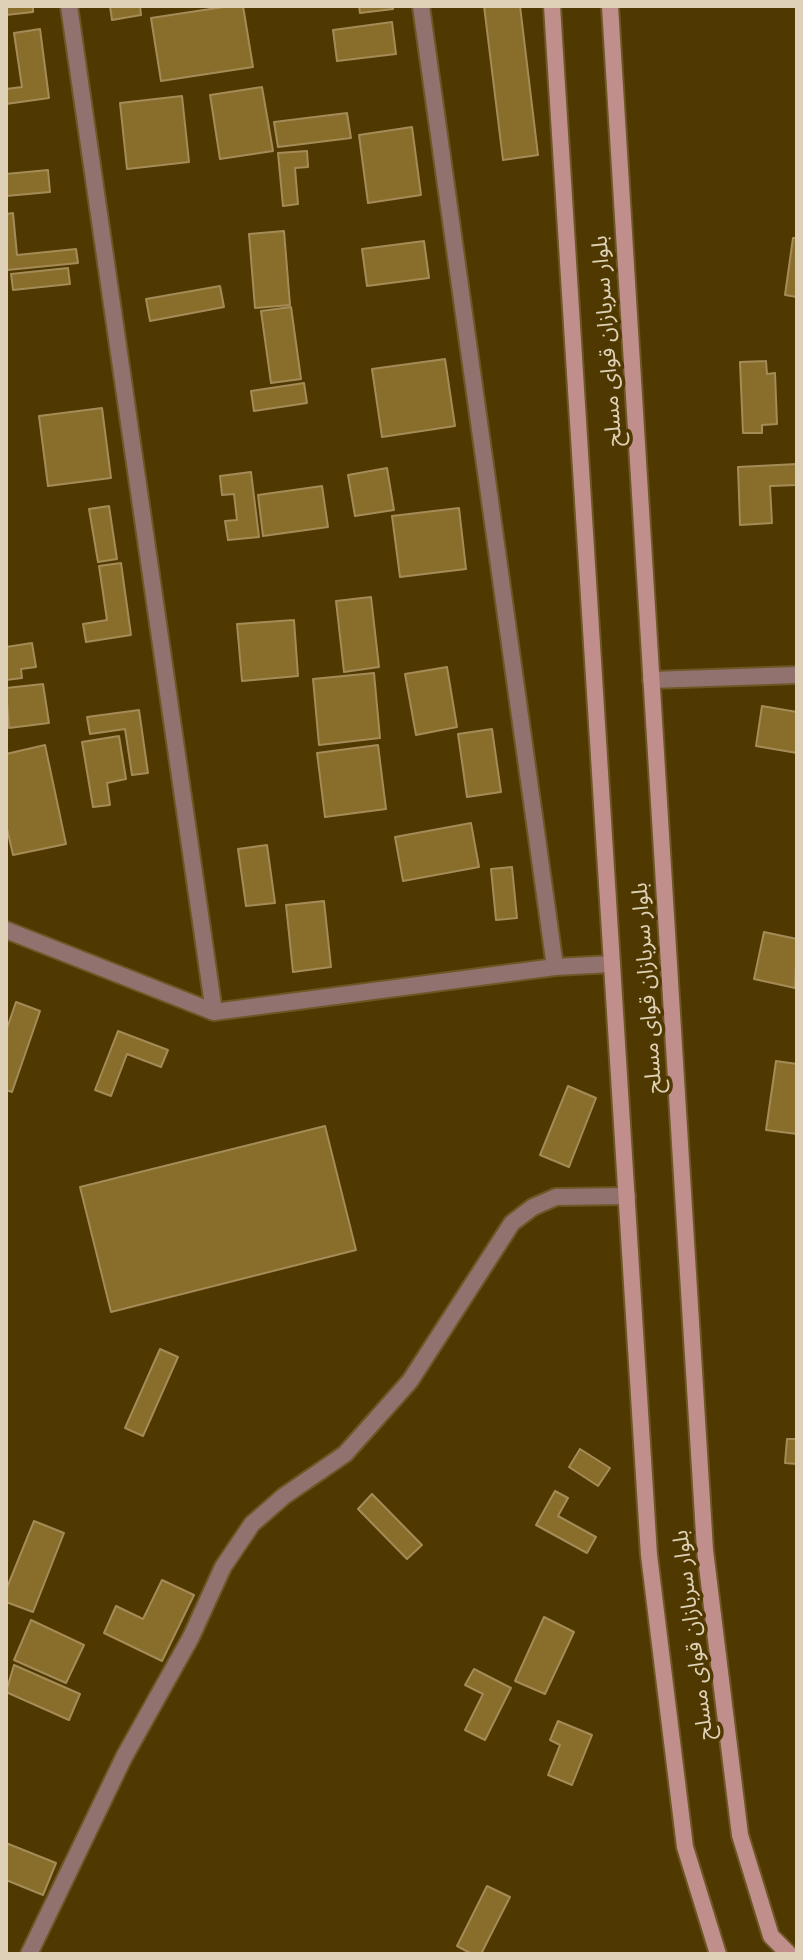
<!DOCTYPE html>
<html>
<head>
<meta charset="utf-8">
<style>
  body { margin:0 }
  #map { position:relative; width:803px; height:1960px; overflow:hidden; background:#4f3900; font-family:"Times New Roman",serif }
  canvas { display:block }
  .frame { position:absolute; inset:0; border:8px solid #ded1b7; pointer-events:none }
</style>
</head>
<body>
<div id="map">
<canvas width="803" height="1960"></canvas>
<div class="frame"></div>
</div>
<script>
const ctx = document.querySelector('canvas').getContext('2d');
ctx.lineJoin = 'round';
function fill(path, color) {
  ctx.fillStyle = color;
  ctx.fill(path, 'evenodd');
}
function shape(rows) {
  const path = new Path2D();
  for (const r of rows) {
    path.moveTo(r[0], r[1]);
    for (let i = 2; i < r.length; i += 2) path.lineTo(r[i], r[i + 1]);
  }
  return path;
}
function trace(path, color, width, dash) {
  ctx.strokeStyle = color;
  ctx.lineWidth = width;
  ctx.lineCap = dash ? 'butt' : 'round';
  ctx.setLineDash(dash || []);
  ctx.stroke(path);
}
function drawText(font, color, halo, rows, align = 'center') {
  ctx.font = font + ' "Times New Roman","Noto Sans Arabic",serif';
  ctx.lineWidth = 7;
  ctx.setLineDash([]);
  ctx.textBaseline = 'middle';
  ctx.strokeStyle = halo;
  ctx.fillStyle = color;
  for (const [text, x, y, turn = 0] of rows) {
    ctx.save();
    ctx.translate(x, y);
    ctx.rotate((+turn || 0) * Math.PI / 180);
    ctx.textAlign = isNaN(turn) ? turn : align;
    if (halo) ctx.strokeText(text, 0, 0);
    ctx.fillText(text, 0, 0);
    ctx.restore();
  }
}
const building = shape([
  [6,6,33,6,33,12,6,15,6,6],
  [110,6,140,6,141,15,112,20,110,6],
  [230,6,243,6,253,67,161,81,151,18,230,6],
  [359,6,393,6,393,9,360,13,359,6],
  [484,6,520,6,538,155,503,160,484,6],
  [392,22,396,54,337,61,333,30,392,22],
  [40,29,49,98,6,104,6,89,22,87,14,33,40,29],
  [262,87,273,151,220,159,210,95,262,87],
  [182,96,189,162,127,169,120,103,182,96],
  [347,113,351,138,278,147,274,122,347,113],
  [412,127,421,195,368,203,359,135,412,127],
  [307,151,308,167,295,168,298,204,283,206,278,153,307,151],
  [48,170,50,192,6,196,6,174,48,170],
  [13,213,17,255,76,249,78,263,7,270,6,214,13,213],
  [284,231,290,305,255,308,249,234,284,231],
  [793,238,797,238,797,297,785,295,793,238],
  [424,241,429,278,367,286,362,249,424,241],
  [68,268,70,284,13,290,11,274,68,268],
  [220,286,224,307,150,321,146,299,220,286],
  [291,307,301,379,271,383,261,311,291,307],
  [445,359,455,426,382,437,372,369,445,359],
  [766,361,767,374,775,373,777,424,762,425,762,433,743,433,740,362,766,361],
  [304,383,307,403,254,411,251,391,304,383],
  [102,408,111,478,48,486,39,416,102,408],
  [797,464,797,485,770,486,772,523,740,525,738,467,797,464],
  [387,468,394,510,355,516,348,475,387,468],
  [251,472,259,537,228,540,225,521,237,520,234,494,222,495,220,476,251,472],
  [322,486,328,527,263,536,258,495,322,486],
  [109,506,117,559,98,562,89,509,109,506],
  [459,508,466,569,400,577,392,516,459,508],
  [121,563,131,635,86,642,83,624,107,620,99,566,121,563],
  [371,597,379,667,344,672,336,601,371,597],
  [294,620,298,676,242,681,237,624,294,620],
  [32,643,36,667,21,669,22,678,6,680,6,647,32,643],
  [447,667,457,727,416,735,405,674,447,667],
  [374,673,380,738,319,745,313,679,374,673],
  [43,684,49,723,9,728,6,688,43,684],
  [762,706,797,712,797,753,756,746,762,706],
  [139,710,148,773,132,775,125,729,90,734,87,717,139,710],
  [492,729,501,792,467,797,458,734,492,729],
  [119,736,126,779,107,783,110,805,93,807,82,742,119,736],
  [45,745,66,844,13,855,6,824,6,754,45,745],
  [378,745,386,809,325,817,317,753,378,745],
  [471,823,479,867,403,881,395,837,471,823],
  [267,845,275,903,246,906,238,849,267,845],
  [512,867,517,918,496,920,491,869,512,867],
  [324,901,331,967,293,972,286,905,324,901],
  [764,932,797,939,795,988,754,979,764,932],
  [16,1002,40,1011,12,1092,6,1090,6,1031,16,1002],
  [118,1031,168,1050,161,1067,127,1054,111,1096,95,1090,118,1031],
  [776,1061,797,1064,797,1134,766,1130,776,1061],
  [568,1086,596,1098,569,1167,540,1155,568,1086],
  [325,1126,356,1250,111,1312,80,1187,325,1126],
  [160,1349,178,1357,143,1436,125,1428,160,1349],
  [787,1439,797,1439,797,1464,785,1463,787,1439],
  [580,1449,610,1468,598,1486,569,1467,580,1449],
  [555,1491,568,1498,558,1516,596,1537,587,1553,536,1525,555,1491],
  [372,1494,422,1545,407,1559,358,1509,372,1494],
  [34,1521,64,1533,33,1612,6,1602,6,1590,34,1521],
  [162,1580,194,1595,162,1661,104,1633,116,1606,143,1619,162,1580],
  [544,1617,574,1632,545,1694,515,1681,544,1617],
  [31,1620,84,1645,66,1683,14,1660,31,1620],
  [14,1665,80,1694,69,1720,6,1692,14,1665],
  [474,1669,511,1688,485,1740,465,1730,483,1694,465,1685,474,1669],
  [558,1721,592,1735,572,1785,548,1775,560,1745,550,1740,558,1721],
  [6,1843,56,1863,43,1895,6,1880,6,1843],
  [487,1886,510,1897,481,1954,472,1954,457,1946,487,1886]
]);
fill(building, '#896d2b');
trace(building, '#a48b57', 2);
const minor = shape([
  [69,6,214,1012],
  [421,6,555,967],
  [651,680,797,675],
  [6,930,214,1012,555,967,612,964],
  [29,1954,124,1757,191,1637,223,1567,252,1524,284,1496,345,1454,410,1381,512,1223,533,1207,556,1197,627,1196]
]);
const secondary = shape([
  [552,6,649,1555,685,1847,718,1954],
  [610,6,705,1550,740,1835,771,1936,789,1954]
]);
trace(minor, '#6c5725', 20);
trace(secondary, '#6c5725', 20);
trace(minor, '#92726f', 16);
trace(secondary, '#c18f8b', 16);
drawText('22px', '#ded1b7', '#4f3900', [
  ["بلوار سربازان قوای مسلح",608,341,-94],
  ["بلوار سربازان قوای مسلح",648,988,-94],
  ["بلوار سربازان قوای مسلح",694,1635,-97]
]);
</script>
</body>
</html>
